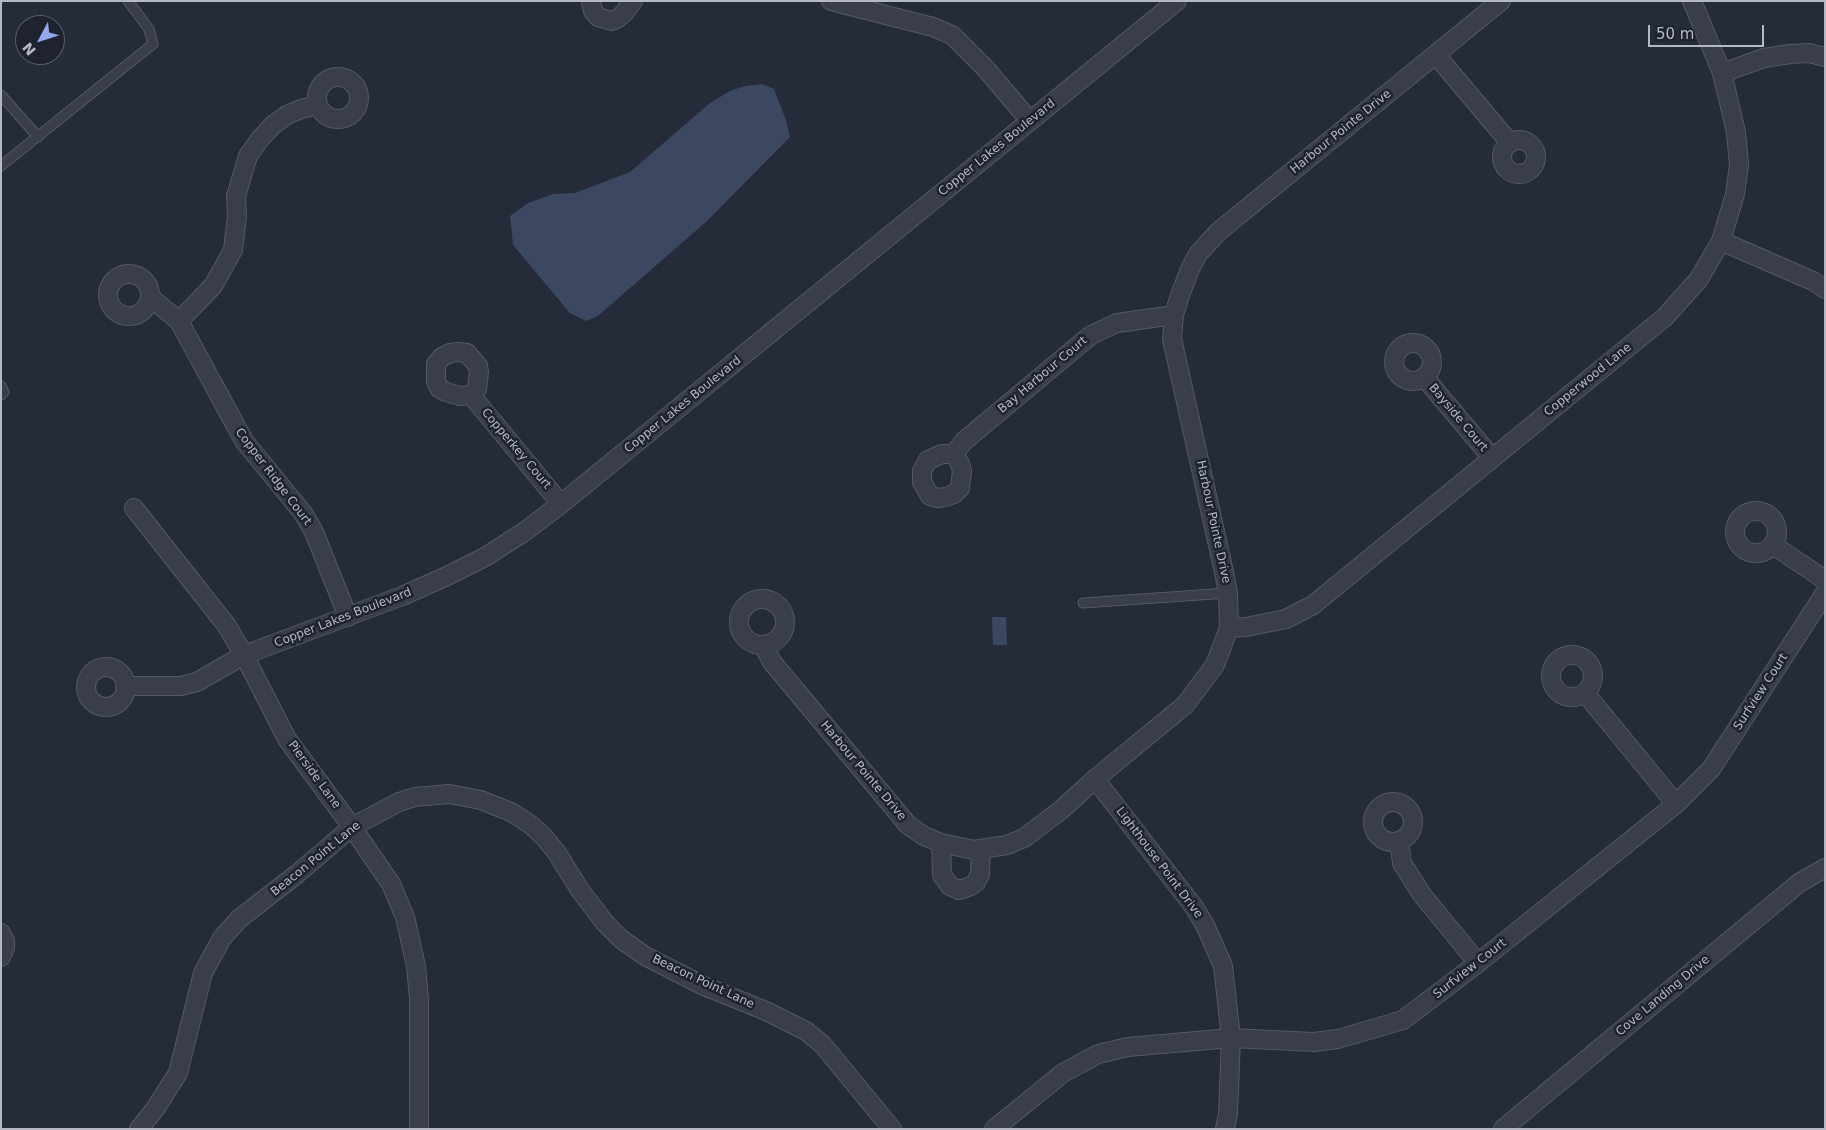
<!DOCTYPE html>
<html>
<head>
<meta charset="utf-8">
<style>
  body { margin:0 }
  #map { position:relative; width:1826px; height:1130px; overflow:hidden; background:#252b39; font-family:"DejaVu Sans",sans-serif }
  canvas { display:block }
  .frame { position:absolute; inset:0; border:2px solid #b4b9c5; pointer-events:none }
  .north { position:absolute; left:15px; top:15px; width:50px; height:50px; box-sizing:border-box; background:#1e232f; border:1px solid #5a5f6b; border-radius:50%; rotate:230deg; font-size:14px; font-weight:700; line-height:20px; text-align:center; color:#b4b9c5 }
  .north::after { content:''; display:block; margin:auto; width:18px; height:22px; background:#92a9ed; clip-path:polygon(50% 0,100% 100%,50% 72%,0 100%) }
  .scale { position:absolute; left:1648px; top:25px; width:116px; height:22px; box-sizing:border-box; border:2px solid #b4b9c5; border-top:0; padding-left:6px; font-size:15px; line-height:18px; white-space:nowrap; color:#b4b9c5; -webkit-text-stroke:4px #1e232f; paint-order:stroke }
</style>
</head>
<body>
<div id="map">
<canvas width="1826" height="1130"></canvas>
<div class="frame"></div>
<div class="north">N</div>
<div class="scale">50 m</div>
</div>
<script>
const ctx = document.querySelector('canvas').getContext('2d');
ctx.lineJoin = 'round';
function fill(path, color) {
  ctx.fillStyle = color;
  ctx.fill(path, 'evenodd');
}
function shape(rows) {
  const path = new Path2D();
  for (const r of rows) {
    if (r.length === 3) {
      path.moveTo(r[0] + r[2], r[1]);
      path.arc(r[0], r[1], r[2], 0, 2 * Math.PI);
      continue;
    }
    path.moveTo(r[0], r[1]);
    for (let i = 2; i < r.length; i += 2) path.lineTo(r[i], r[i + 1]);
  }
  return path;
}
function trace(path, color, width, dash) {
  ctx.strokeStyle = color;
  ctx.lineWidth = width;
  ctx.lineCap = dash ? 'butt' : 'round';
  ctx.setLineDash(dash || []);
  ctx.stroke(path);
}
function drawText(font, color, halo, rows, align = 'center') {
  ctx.font = font + ' "DejaVu Sans",sans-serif';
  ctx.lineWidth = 5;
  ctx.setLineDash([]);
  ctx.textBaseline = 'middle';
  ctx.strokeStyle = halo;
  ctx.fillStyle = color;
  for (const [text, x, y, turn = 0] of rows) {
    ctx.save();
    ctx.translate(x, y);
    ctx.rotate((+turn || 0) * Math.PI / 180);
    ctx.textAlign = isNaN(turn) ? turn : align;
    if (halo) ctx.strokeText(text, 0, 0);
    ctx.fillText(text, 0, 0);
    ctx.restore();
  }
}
fill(shape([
  [762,84,774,89,786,120,790,137,707,221,598,316,586,321,570,313,513,245,510,216,528,203,553,194,575,193,630,172,710,103,730,91,745,86],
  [992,617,1006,617,1007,645,993,645]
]), '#3c4761');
const lane = shape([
  [1,95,38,137],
  [1,166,153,44,149,29,128,1],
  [1,386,4,392,1,395],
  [1083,603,1228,593]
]);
const street = shape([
  [591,1,593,11,598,17,611,21,617,19,624,13,633,1],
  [831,1,933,27,952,35,986,69,1030,121],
  [1436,55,1510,143],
  [1722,73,1764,58,1790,54,1809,53,1825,57],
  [338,98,21],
  [1519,157,17],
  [1721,241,1813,281,1825,289],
  [129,295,21],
  [151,298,179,321,244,441,303,513,314,532,348,617],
  [179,321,213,286,233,250,237,216,236,196,248,156,260,139,273,125,287,115,301,109,318,105],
  [1413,362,19],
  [458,352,467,353,478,366,479,372,477,389,471,395,460,396,446,392,439,388,436,381,436,364,442,357,450,353,458,352],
  [1424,377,1492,458],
  [471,395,561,504],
  [954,454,960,464,962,471,960,488,954,494,946,497,938,498,930,496,922,482,922,471,928,460,942,454,954,454,964,441,1091,335,1117,323,1174,315],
  [134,508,227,626,244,655,287,739,352,827,391,884,405,917,416,966,419,999,419,1129],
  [1756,532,21],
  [1773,545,1825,580],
  [762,622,23],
  [1229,628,1246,627,1286,619,1313,605,1665,317,1699,279,1721,241,1735,194,1739,165,1736,132,1722,73,1692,1],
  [763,645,772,662,908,825,924,836,941,843,974,850,1007,845,1024,838,1061,810,1095,779,1185,705,1215,665,1229,628,1228,593,1224,572,1172,339,1174,315,1179,298,1190,269,1198,254,1218,232,1501,1],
  [1572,676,21],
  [106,687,20],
  [125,686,181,686,197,682,244,655,402,596,445,577,485,557,524,532,561,504,1177,1],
  [1585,693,1676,804],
  [1095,779,1194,907,1205,925,1223,966,1231,1038,1228,1114,1225,1129],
  [1393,822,20],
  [1399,841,1402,863,1412,879,1423,896,1478,963],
  [941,843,942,875,950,886,959,890,971,886,976,882,980,874,981,849],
  [1,933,5,941,5,948,1,957],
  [139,1129,155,1109,178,1073,203,973,222,938,239,919,297,874,352,827,399,802,415,797,449,794,481,800,513,813,531,825,544,837,557,853,580,890,605,923,621,939,645,956,704,986,766,1011,806,1031,823,1045,892,1129],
  [994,1129,1063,1073,1098,1054,1128,1047,1231,1038,1314,1042,1338,1039,1403,1020,1478,963,1676,804,1711,769,1825,593],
  [1503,1129,1799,883,1825,868]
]);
trace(lane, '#545965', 11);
trace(street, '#545965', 20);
trace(lane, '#393e4a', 9);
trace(street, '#393e4a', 18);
drawText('12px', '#b4b9c5', '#1e232f', [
  ["Harbour Pointe Drive",1341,132,-39],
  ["Copper Lakes Boulevard",997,148,-39],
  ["Bay Harbour Court",1043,375,-40],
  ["Copperwood Lane",1588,380,-39],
  ["Copper Lakes Boulevard",683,405,-39],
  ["Bayside Court",1458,418,50],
  ["Copperkey Court",516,449,50],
  ["Copper Ridge Court",273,477,53],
  ["Harbour Pointe Drive",1213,522,78],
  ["Copper Lakes Boulevard",343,618,-21],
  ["Surfview Court",1761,692,-57],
  ["Harbour Pointe Drive",863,771,50],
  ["Pierside Lane",314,775,54],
  ["Beacon Point Lane",316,859,-39],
  ["Lighthouse Point Drive",1159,863,53],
  ["Surfview Court",1470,969,-38],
  ["Beacon Point Lane",703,982,25],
  ["Cove Landing Drive",1663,996,-40]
]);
</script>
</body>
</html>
